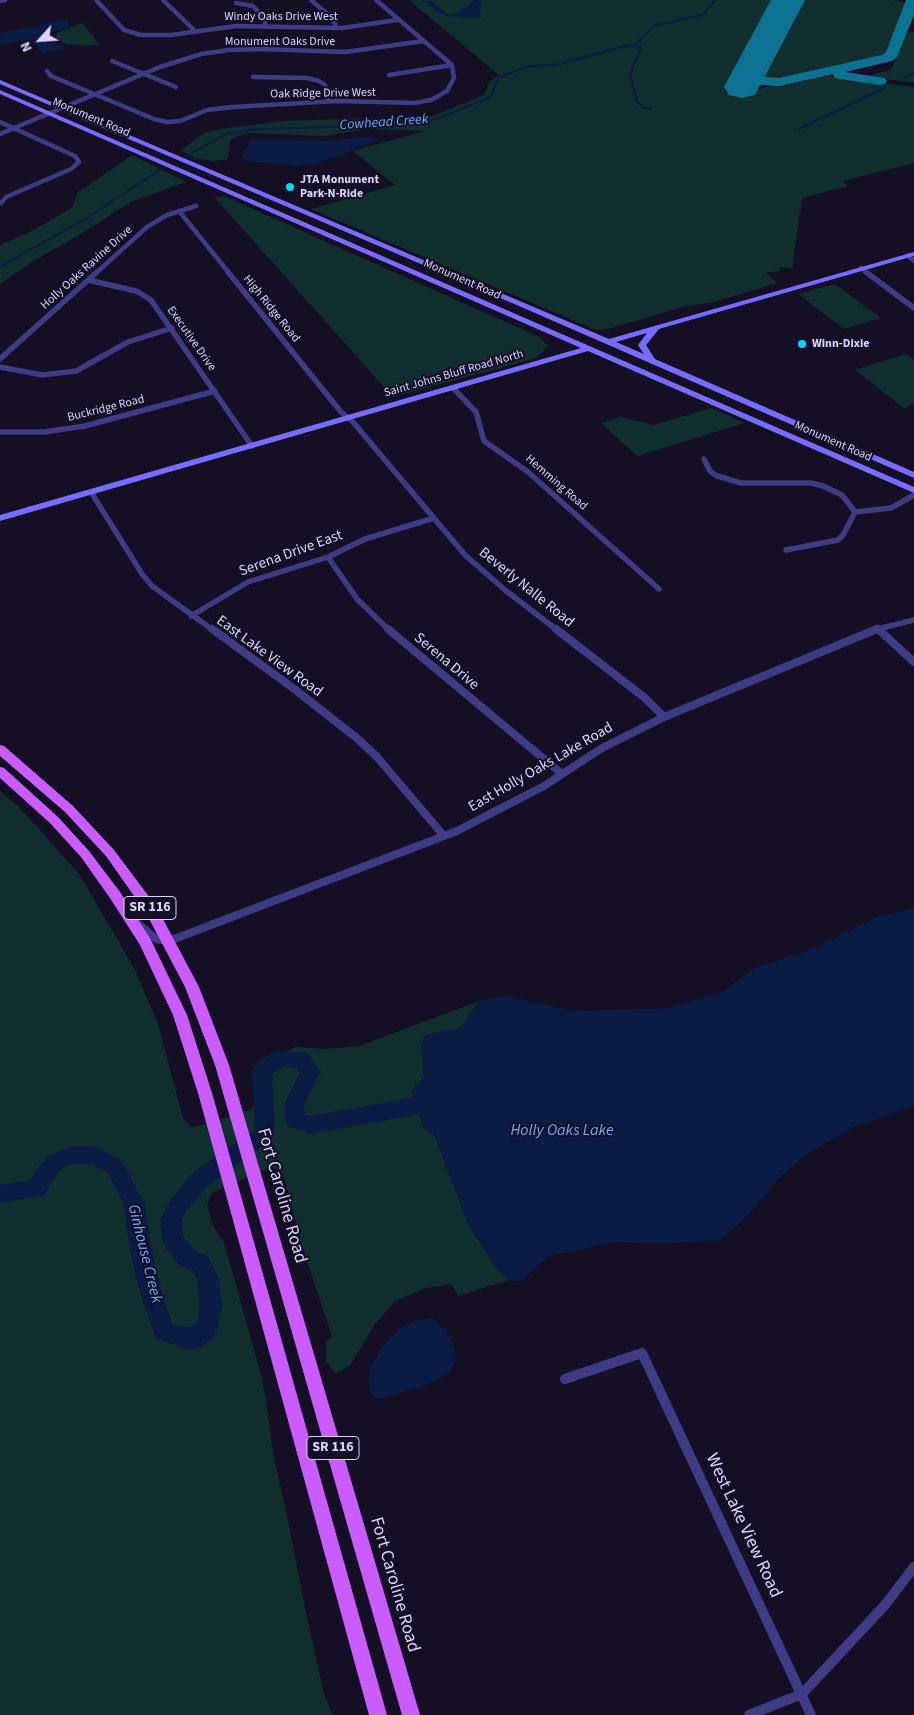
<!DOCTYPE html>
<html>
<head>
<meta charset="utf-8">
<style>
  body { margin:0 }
  #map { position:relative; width:914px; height:1715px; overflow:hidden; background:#140f25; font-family:"Source Sans 3",sans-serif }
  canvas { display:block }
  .north { position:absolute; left:15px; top:15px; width:50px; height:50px; -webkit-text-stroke:4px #140f25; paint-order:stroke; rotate:244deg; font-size:14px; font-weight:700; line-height:20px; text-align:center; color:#dbd4ff }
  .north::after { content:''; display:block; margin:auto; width:18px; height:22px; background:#dbd4ff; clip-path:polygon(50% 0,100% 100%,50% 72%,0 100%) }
</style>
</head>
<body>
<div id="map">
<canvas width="914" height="1715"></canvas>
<div class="north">N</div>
</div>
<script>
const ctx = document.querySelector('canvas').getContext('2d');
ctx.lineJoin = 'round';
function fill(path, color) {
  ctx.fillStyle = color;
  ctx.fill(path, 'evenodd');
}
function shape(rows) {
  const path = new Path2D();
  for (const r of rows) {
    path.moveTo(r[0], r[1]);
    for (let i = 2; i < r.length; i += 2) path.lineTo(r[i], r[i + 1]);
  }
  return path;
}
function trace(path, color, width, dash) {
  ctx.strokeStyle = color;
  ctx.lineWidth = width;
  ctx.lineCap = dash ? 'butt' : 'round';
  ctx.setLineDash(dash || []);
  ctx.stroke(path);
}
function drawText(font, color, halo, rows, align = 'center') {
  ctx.font = font + ' "Source Sans 3",sans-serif';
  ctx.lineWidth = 4;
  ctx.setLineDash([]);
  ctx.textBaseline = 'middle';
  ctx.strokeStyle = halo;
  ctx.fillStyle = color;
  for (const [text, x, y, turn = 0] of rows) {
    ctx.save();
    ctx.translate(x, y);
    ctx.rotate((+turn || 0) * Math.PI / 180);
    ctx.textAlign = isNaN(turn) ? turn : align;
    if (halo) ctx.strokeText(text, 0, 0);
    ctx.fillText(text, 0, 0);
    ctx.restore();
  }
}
fill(shape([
  [409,0,774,0,724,92,752,96,758,89,822,75,914,87,914,163,843,181,848,186,802,198,792,268,780,267,779,271,766,273,777,283,714,302,683,307,608,329,596,330,311,209,395,185,353,151,424,131,369,129,326,136,249,133,235,137,230,141,228,158,225,160,212,161,195,158,181,150,204,133,221,129,282,121,433,116,484,95,489,82,499,75],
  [803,0,892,0,903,2,905,6,888,54,885,56,776,81,764,77],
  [82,23,99,44,89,46,66,44,56,38,57,33],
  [907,32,914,32,914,83,872,77,873,74,891,70],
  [132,155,186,182,130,202,81,234,33,261,0,284,0,245,26,234,72,208,77,193],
  [224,196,539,337,548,346,536,358,393,397,215,198],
  [835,284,881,318,844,329,798,294],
  [906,354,914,360,914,403,904,408,855,370],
  [711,408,745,423,637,456,601,423,620,417,654,425],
  [0,791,19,807,79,874,134,968,158,1024,183,1118,192,1128,250,1110,257,1103,259,1092,256,1071,275,1056,296,1047,325,1049,359,1046,479,1001,462,1027,425,1036,421,1045,424,1076,423,1127,434,1135,495,1267,509,1280,458,1296,452,1284,425,1288,395,1301,375,1324,351,1364,336,1374,326,1362,326,1342,332,1336,302,1246,284,1177,279,1171,271,1167,212,1193,207,1205,213,1226,224,1242,261,1375,266,1400,273,1453,288,1521,305,1608,323,1690,332,1715,0,1715]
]), '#122f2f');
fill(shape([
  [474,0,482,1,479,8,481,17,478,18,445,16,422,1,431,1,449,15,457,14,460,9,467,7],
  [64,20,67,20,70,27,53,31,45,37,50,42,65,47,63,49,42,52,30,41,26,40,0,44,0,33],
  [360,137,376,138,379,140,316,164,297,166,245,161,242,155,250,142,257,139,329,141],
  [914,908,914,1106,857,1126,806,1154,777,1180,748,1216,719,1241,659,1243,614,1242,547,1257,522,1281,509,1280,495,1267,468,1224,434,1135,423,1127,411,1092,424,1076,421,1045,425,1036,462,1027,479,1001,506,996,574,1011,669,1008,724,991,753,969,814,948,877,917],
  [432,1318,445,1329,454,1346,456,1361,450,1372,422,1387,383,1398,375,1398,368,1388,369,1370,383,1346,402,1327,417,1320]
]), '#0a1c43');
trace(shape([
  [635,45,656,25,703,15,715,0],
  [904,78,914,73],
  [799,129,884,88],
  [185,157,226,134,259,129,402,125,437,119,490,97,499,78,525,67,560,64,629,45,641,47,630,74,637,102,643,107,651,109],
  [0,267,87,218,163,168]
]), '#0a1c43', 2);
fill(shape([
  [278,1051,301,1052,308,1054,321,1072,304,1104,305,1114,310,1116,416,1097,423,1100,426,1106,423,1112,416,1115,310,1134,288,1126,285,1120,284,1104,300,1073,296,1068,282,1067,272,1075,275,1133,272,1139,208,1186,186,1211,182,1220,183,1236,195,1251,208,1256,219,1280,222,1306,218,1327,215,1335,202,1347,194,1350,181,1348,156,1338,141,1297,130,1252,124,1205,107,1172,92,1164,73,1164,62,1168,51,1183,45,1195,0,1203,0,1185,31,1180,36,1170,48,1156,73,1146,94,1146,121,1160,145,1204,152,1252,163,1297,172,1323,190,1328,197,1321,200,1306,197,1280,193,1271,180,1266,165,1246,162,1239,160,1220,172,1197,194,1172,255,1129,252,1071,255,1065,271,1053,278,1051]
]), '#0a1c43');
fill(shape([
  [906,0,914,0,914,15,897,57,892,61,845,72,885,78,887,81,885,84,880,85,840,79,835,78,833,74,779,86,762,85,757,84,743,72,745,69,750,68,766,77,779,78,882,55,886,52,906,0]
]), '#0b7291');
fill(shape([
  [771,0,805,0,755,95,742,98,729,95,724,87,771,0]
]), '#0b7291');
trace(shape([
  [96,0,124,30,141,35,171,35,236,26,342,28,397,20],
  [163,0,194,30],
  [311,0,331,17,337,28],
  [0,1,5,0],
  [236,3,253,6,265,19,265,25],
  [112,61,176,87],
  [47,71,51,76,154,119,167,122,180,121,207,110,233,107,338,101,414,103,431,100,447,91,454,78,452,65,376,0],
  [389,75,452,65],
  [253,77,307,78,319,81,325,85,328,102],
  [0,122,75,156,79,162,71,169,6,197,1,203],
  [0,134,160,67,201,54,229,50,260,49,345,52,424,41],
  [179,211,229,273],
  [908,256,914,261],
  [861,268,868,273],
  [96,273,147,227,167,215,196,206]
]), '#413a84', 4.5);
trace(shape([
  [228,272,341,412,353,422,465,555,505,590,557,630],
  [866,272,914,308],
  [88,280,136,291,151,300,252,446],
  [0,359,97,272],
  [0,367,42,375,76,371,128,342,172,328],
  [453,388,476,412,484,441,528,472,659,589],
  [0,432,44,432,85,426,215,391],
  [704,459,710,471,717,476,741,483,811,483,823,486,842,495,855,512],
  [91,492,142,574,152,586,213,630],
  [855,512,891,508,914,495],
  [786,550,838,540,843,535,855,512],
  [328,557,357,599,389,630],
  [191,616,248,582,328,557,365,539,434,518],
  [878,629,880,630],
  [874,630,914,620]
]), '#413a84', 5.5);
trace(shape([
  [212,629,293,688,358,739,377,757,444,836],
  [388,629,562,774],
  [556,629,645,698,664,717],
  [878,629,914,662],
  [136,922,156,939,169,941,457,831,544,786,602,748,664,717,877,629]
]), '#413a84', 8);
trace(shape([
  [565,1379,642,1353,811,1715],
  [749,1715,802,1694,885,1605,914,1567]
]), '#413a84', 10);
fill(shape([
  [0,80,609,339,914,252,914,256,659,329,646,345,655,359,914,472,914,478,519,306,0,84,0,80],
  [647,333,638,345,644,354,616,342,647,333],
  [0,90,914,487,914,493,588,351,0,521,0,515,581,348,0,94,0,90]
]), '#776cfe');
fill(shape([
  [0,745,4,746,73,806,114,850,156,906,199,987,229,1065,420,1715,402,1715,215,1065,185,987,146,913,106,856,65,812,0,756,0,745],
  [0,767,4,768,58,817,89,851,120,892,150,938,187,1015,212,1093,387,1715,369,1715,198,1093,173,1015,140,945,110,898,81,857,50,823,0,778,0,767]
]), '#ca5cfe');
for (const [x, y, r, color] of [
  [290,187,5,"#02d6fd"],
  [802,344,5,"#02d6fd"]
]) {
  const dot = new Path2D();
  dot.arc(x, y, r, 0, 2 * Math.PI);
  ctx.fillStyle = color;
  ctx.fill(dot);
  trace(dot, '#140f25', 2);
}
drawText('12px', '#dbd4ff', '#140f25', [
  ["Windy Oaks Drive West",281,17],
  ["Monument Oaks Drive",280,42],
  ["Oak Ridge Drive West",323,94,-1],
  ["Monument Road",91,118,23],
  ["Holly Oaks Ravine Drive",87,268,-42],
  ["Monument Road",462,280,24],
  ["High Ridge Road",271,309,51],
  ["Executive Drive",191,339,55],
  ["Saint Johns Bluff Road North",454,374,-16],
  ["Buckridge Road",106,409,-14],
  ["Monument Road",833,442,24],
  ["Hemming Road",556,483,41]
]);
drawText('bold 12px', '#dbd4ff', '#140f25', [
  ["JTA Monument",300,180],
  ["Park-N-Ride",300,194],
  ["Winn-Dixie",812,344]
], 'left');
drawText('italic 14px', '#63aefe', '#140f25', [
  ["Cowhead Creek",384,123,-4]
]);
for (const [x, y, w] of [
  [150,908,52],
  [333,1448,52]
]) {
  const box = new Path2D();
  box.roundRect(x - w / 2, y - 11.5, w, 23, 4);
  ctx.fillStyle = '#140f25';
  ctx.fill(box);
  trace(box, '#dbd4ff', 1);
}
drawText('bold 14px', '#dbd4ff', null, [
  ["SR 116",150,908],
  ["SR 116",333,1448]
]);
drawText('15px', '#dbd4ff', '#140f25', [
  ["Serena Drive East",291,554,-20],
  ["Beverly Nalle Road",526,588,39],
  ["East Lake View Road",269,657,36],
  ["Serena Drive",446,662,40],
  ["East Holly Oaks Lake Road",541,768,-30]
]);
drawText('italic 16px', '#63aefe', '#140f25', [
  ["Holly Oaks Lake",562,1131],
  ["Ginhouse Creek",144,1254,76]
]);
drawText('18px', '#dbd4ff', '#140f25', [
  ["Fort Caroline Road",281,1196,74],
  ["West Lake View Road",743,1526,65],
  ["Fort Caroline Road",394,1585,74]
]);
</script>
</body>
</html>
